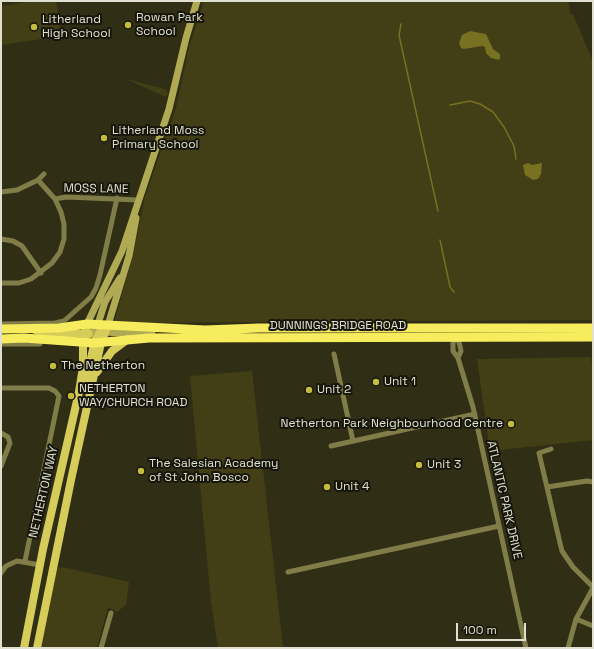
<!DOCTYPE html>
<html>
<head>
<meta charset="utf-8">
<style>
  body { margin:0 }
  #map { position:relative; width:594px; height:649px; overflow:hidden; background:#302f15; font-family:"Space Grotesk",sans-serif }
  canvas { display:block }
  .frame { position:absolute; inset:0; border:2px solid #e0e0d0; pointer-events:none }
  .scale { position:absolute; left:456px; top:623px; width:70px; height:18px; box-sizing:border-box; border:2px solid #e0e0d0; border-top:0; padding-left:5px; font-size:12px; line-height:14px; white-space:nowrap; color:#e0e0d0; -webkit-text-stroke:3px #17160b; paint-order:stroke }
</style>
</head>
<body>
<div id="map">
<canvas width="594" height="649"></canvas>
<div class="frame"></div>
<div class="scale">100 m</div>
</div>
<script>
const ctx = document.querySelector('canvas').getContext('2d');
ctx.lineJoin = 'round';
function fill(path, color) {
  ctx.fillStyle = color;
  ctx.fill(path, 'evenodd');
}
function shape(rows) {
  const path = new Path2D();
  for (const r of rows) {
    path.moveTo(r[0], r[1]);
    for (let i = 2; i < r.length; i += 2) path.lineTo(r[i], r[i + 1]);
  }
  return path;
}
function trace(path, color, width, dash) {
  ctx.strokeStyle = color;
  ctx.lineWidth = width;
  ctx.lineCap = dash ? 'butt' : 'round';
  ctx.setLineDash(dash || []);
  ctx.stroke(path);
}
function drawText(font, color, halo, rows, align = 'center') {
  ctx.font = font + ' "Space Grotesk",sans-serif';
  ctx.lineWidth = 4;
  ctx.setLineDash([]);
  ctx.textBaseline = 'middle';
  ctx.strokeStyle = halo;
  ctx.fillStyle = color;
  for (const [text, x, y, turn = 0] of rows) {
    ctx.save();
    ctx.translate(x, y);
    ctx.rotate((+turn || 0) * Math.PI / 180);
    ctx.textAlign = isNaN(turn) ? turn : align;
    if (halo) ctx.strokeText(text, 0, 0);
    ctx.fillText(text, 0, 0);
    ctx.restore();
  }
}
fill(shape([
  [33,1,56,1,62,36,1,45,1,6],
  [204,1,568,1,571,15,573,14,593,62,593,320,114,323,133,255,145,197,176,108,189,47],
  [126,79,165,89,168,92,166,97],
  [591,357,593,374,593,440,490,451,477,359],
  [252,371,283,648,218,648,211,602,190,376],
  [63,567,129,582,126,605,117,612,108,607,97,648,40,648,57,568]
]), '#423e15');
fill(shape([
  [470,31,486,34,493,49,500,54,500,58,499,60,491,58,486,53,485,47,482,46,464,49,461,48,459,43,462,35],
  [528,163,532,165,542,163,541,174,538,179,533,180,525,175,523,165]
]), '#777121');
trace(shape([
  [401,24,399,35,438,211],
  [450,105,470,101,480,104,493,112,504,127,514,146,516,159],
  [440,240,450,287,454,292]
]), '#777121', 1.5);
trace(shape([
  [1,192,17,190,38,180,44,174],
  [55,199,66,197,138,200],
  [1,239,13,241,22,246,41,273],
  [1,283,19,283,31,279,52,263,60,252,64,239,64,224,61,212,55,199,38,180],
  [1,324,55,323,64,321,91,297,96,288,100,275,117,198],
  [455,336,453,343,453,351,458,358,473,407,526,648],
  [455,337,459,342,461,351,458,358],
  [1,344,40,344,41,339],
  [334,354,353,441],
  [1,388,49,388,55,391,59,396,25,561],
  [1,433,8,437,10,443,1,466],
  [331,446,475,414],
  [551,449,539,453,560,543,562,551,573,567,593,587],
  [547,487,587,481,593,482],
  [288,572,499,526],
  [1,573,6,566,17,561,40,565],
  [576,619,593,626],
  [101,648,111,613],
  [568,648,576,619,593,588]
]), '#807d49', 5);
trace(shape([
  [87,324,122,251,169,109,186,38,197,1],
  [108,325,129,256,136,218],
  [101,332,152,334],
  [86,337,97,327,105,302,120,278]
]), '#b0aa54', 7);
trace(shape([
  [35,330,44,333,89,334],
  [97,372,112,351,128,339],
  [86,381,95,340,100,332,107,327],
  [24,648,43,549,79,392,83,367,83,342,87,324],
  [37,648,71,480,101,343,108,325]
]), '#d5cc5a', 8);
trace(shape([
  [1,329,59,328,87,324,205,330,259,328,593,328],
  [1,339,24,338,94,343,149,338,593,337]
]), '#f6ec5e', 9);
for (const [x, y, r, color] of [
  [128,25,4,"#c5bc3d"],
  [34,27,4,"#c5bc3d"],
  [104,138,4,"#c5bc3d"],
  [53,366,4,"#c5bc3d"],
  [376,382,4,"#c5bc3d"],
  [309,390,4,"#c5bc3d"],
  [71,396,4,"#c5bc3d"],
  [511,424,4,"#c5bc3d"],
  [419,465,4,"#c5bc3d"],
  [141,471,4,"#c5bc3d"],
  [327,487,4,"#c5bc3d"]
]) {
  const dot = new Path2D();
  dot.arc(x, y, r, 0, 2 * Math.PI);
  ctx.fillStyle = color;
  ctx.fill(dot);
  trace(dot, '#17160b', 1.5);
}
drawText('12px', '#e0e0d0', '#17160b', [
  ["Rowan Park",136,18],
  ["School",136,32],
  ["Litherland",42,20],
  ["High School",42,34],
  ["Litherland Moss",112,131],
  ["Primary School",112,145],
  ["The Netherton",61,366],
  ["Unit 1",384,382],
  ["NETHERTON",79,389],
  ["WAY/CHURCH ROAD",79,403],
  ["Unit 2",317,390],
  ["Netherton Park Neighbourhood Centre",503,424,"right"],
  ["The Salesian Academy",149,464],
  ["of St John Bosco",149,478],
  ["Unit 3",427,465],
  ["Unit 4",335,487]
], 'left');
drawText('12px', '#e0e0d0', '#17160b', [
  ["MOSS LANE",96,189,1],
  ["DUNNINGS BRIDGE ROAD",338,326],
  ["NETHERTON WAY",44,492,-77],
  ["ATLANTIC PARK DRIVE",504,500,77]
]);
</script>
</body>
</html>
